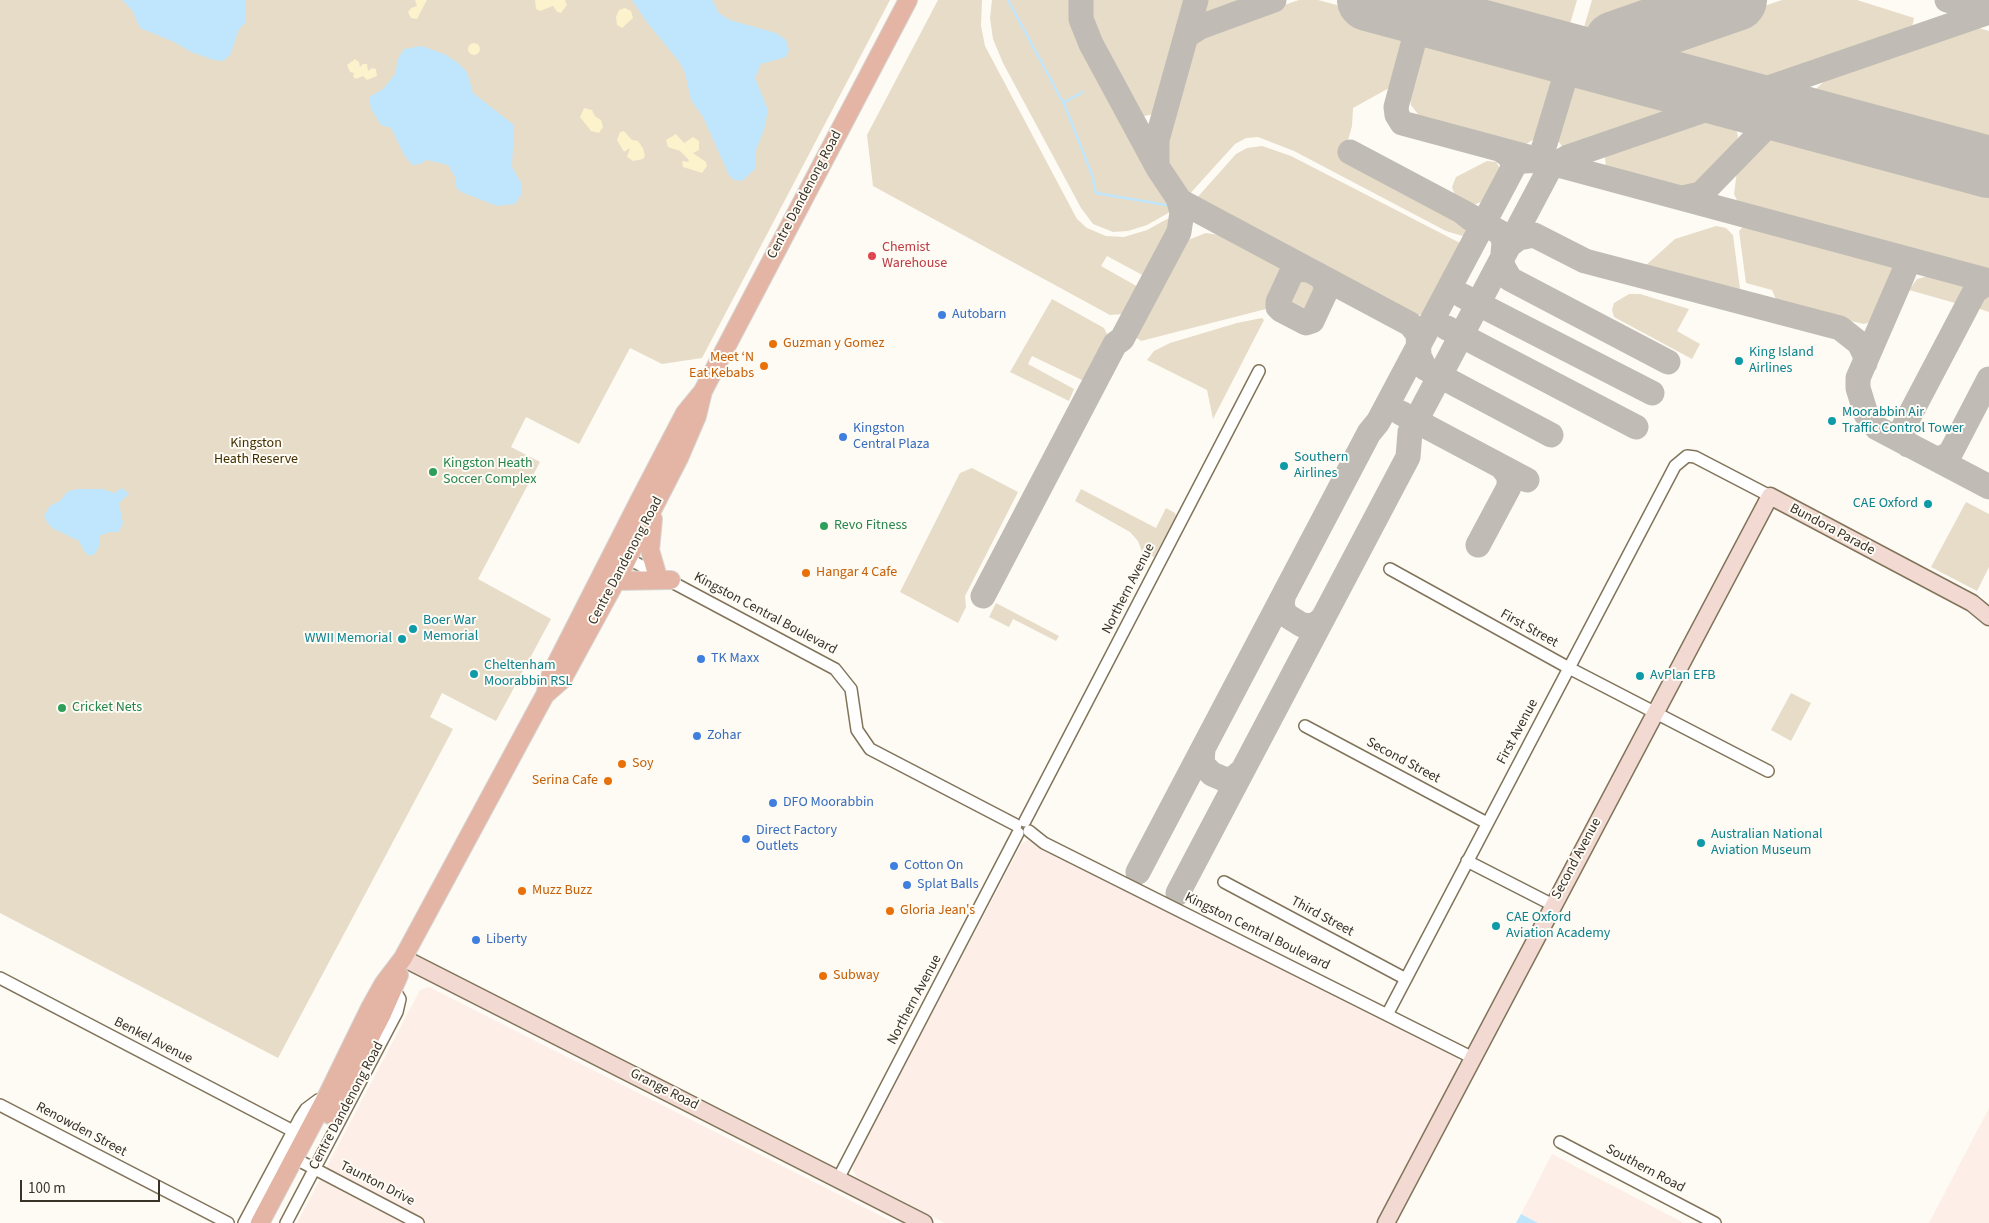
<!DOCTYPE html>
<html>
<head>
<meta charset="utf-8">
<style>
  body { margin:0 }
  #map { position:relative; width:1989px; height:1223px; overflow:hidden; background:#fefbf5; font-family:"Source Sans 3",sans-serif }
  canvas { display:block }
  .scale { position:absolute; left:20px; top:1180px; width:140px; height:22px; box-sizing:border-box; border:2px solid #383227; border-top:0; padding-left:6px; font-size:15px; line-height:18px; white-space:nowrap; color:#383227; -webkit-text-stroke:4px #fefbf5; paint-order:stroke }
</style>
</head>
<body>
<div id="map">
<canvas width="1989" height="1223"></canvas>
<div class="scale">100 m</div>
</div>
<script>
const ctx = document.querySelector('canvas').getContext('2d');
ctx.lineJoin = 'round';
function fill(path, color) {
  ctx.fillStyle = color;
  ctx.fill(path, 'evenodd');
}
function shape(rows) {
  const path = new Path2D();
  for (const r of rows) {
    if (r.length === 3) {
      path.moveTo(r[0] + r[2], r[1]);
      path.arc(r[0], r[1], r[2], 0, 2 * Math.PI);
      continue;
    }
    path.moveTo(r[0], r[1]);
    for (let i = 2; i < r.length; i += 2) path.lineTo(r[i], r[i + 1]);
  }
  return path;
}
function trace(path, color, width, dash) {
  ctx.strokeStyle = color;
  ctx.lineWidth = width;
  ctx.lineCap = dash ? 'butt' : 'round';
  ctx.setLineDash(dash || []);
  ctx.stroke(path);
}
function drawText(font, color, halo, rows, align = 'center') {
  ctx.font = font + ' "Source Sans 3",sans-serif';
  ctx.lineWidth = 4;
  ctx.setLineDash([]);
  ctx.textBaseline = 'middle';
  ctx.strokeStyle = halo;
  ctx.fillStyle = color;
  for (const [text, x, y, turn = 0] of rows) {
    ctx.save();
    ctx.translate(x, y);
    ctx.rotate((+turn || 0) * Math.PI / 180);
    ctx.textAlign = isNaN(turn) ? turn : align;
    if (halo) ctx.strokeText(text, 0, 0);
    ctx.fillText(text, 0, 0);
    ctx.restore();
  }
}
fill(shape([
  [1028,840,1458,1058,1459,1067,1378,1223,945,1223,857,1178,853,1170,854,1162,1022,843],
  [429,987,895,1223,297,1223,420,990],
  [1989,1108,1989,1223,1929,1223],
  [1552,1154,1684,1223,1538,1223,1521,1214]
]), '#fdeee8');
fill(shape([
  [0,0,890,0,702,358,662,364,630,348,579,444,526,417,511,447,540,462,478,579,551,619,496,721,442,693,430,717,453,729,278,1058,0,913],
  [938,0,982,0,981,26,985,46,1077,219,1087,228,1106,236,1124,237,1147,230,1169,218,1173,219,1167,238,1146,277,1107,256,1101,266,1140,288,1124,314,1110,315,873,186,867,135],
  [992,0,1074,0,1074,17,1078,33,1169,202,1170,212,1147,225,1128,231,1113,232,1093,224,1081,208,1003,63,993,39,990,18],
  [1088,0,1188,0,1162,99,1154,114,1144,116,1134,110,1092,32,1087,13],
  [1204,0,1253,0,1207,16,1201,11],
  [1299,0,1318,0,1411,25,1394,82,1389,88,1353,108,1352,126,1343,158,1460,220,1465,229,1466,237,1446,231,1294,151,1258,137,1246,138,1235,144,1187,197,1180,189,1168,169,1165,142,1190,49,1197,39,1210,30],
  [1449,0,1577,0,1568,31],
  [1592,0,1690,0,1584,36,1582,34],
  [1782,0,1857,0,1914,18,1912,27,1764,81,1748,81,1634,50],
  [1975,27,1989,31,1989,148,1807,97,1828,78],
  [1433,39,1545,70,1551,80,1552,87,1536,138,1526,144,1515,144,1420,117,1411,105,1409,93,1423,48],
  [1596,78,1692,101,1692,104,1689,107,1579,145,1568,147,1562,146,1558,141,1557,130,1569,93,1578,83],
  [1720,113,1735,126,1738,136,1736,146,1703,180,1690,189,1682,191,1610,170,1606,167,1605,158,1611,150],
  [1779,132,1989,187,1989,273,1739,205,1734,194,1737,171,1766,139],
  [1262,146,1291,156,1460,243,1461,246,1423,314,1415,316,1403,312,1196,203,1195,200,1236,154,1247,148],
  [1487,161,1496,162,1501,170,1494,187,1486,200,1473,205,1456,198,1452,187,1456,177],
  [1753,225,1892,262,1896,266,1895,273,1873,321,1864,324,1851,321,1777,302,1772,290,1746,283,1739,231,1744,226],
  [1716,226,1726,228,1733,235,1740,289,1645,266,1675,239],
  [1206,233,1227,236,1281,266,1284,271,1280,280,1266,309,1141,341,1134,336,1177,251,1188,240],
  [1935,274,1968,283,1969,287,1964,297,1955,303,1909,290,1917,279],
  [1304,278,1313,281,1318,292,1309,310,1287,299,1295,282],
  [1989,289,1989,312,1980,309,1976,305,1980,296],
  [1629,294,1640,294,1689,309,1677,331,1700,344,1692,359,1614,317,1612,310,1614,303],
  [1052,299,1104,328,1107,334,1084,381,1032,356,1028,364,1074,389,1069,401,1010,372],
  [1262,318,1264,320,1213,419,1207,390,1147,360,1154,351,1170,343,1237,323],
  [972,468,1018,492,965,596,966,607,958,623,900,592,960,473],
  [1081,489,1156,528,1166,508,1175,513,1176,516,1154,557,1142,552,1138,541,1130,532,1075,501],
  [1966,502,1989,514,1989,567,1977,591,1931,567],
  [996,603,1059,636,1056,641,1013,619,1009,627,989,617],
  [1791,693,1811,703,1791,741,1771,730]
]), '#e6dcc7');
fill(shape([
  [415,0,427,0,417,19,411,18,408,12,411,8,417,6],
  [535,0,565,0,567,5,561,13,557,12,553,6,540,11,536,9],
  [625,8,631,11,633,18,622,28,617,25,616,17,619,10],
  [474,49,6],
  [355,59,359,62,360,67,363,64,367,64,368,71,372,68,376,69,377,76,367,80,363,76,356,79,353,77,354,73,350,72,347,65],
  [584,108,592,110,595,116,601,120,603,127,599,133,591,131,580,117],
  [624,131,632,140,638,141,643,148,645,156,643,159,633,161,627,157,630,148,624,152,617,140,620,132],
  [676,134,684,143,693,137,699,141,699,150,693,153,706,162,707,166,702,173,683,167,682,161,689,162,688,159,680,151,668,147,666,140]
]), '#fcf2cc');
fill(shape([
  [122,0,246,0,246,22,239,29,230,55,223,61,214,60,191,52,174,42,140,28,132,10],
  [632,0,712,0,719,13,730,20,776,33,786,40,789,50,786,57,761,64,755,78,768,110,764,130,756,150,755,169,742,181,734,180,729,175,703,117,691,100,685,73,680,63,646,21],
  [422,46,444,54,457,62,467,72,473,93,514,125,512,167,521,183,521,195,515,204,497,206,461,192,456,187,455,177,448,165,427,160,420,164,412,165,404,155,391,128,381,125,371,109,369,97,383,89,395,74,398,59,404,49],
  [122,488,129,494,119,503,123,523,119,532,110,532,99,536,99,546,95,554,89,556,84,551,79,541,52,528,47,522,44,515,51,505,60,501,67,492,77,489,103,489,114,493],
  [1521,1214,1538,1223,1516,1223]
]), '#c0e6fd');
trace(shape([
  [1008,0,1065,106,1092,175,1096,193,1166,205],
  [1063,103,1083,92]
]), '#c0e6fd', 2.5);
trace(shape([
  [1081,0,1081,19,1091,44,1158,168,1180,201,1410,324,1418,334,1419,356,1425,368,1551,435],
  [1425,0,1396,107,1397,115,1402,123,1989,281],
  [1947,0,1989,12],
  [1186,36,1200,27,1274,0],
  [1773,110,1833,125],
  [1350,152,1461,211,1475,222],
  [1525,161,1540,160,1570,61,1578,56,1615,42],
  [1157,165,1157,140,1196,0],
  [1682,198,1701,194,1775,118,1789,114],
  [1461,211,1501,233,1504,242,1502,265,1510,279,1668,362],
  [1508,246,1519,238,1534,235,1585,261,1840,328,1859,343,1865,355,1865,363],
  [1897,256,1905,263,1904,272,1858,378,1858,388,1866,414,1877,428,1989,487],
  [1308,270,1298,269,1291,274,1278,302,1278,307,1281,310,1306,323,1312,321,1326,291,1325,282,1320,276],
  [1463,296,1652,393],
  [1447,328,1636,427],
  [1401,413,1527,480],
  [1908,445,1902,437,1904,426,1975,291,1989,282],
  [1934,458,1943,458,1951,452,1989,379],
  [1478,545,1509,487,1509,476,1502,467],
  [983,596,1115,344,1122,339,1179,232,1182,212,1178,198],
  [1283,598,1282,606,1286,615,1302,625,1314,626,1323,618],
  [1203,749,1202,764,1212,774,1226,780,1234,778,1242,771],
  [1138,872,1369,433,1378,422,1513,168,1511,157,1501,150],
  [1178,893,1408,457,1410,432,1550,168,1568,157,1989,12]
]), '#c0bcb5', 25);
trace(shape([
  [1368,0,1989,167],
  [1615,42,1736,0]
]), '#c0bcb5', 62);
const street = shape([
  [623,556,835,669,851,689,857,730,870,749,1016,825],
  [1390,569,1569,668,1768,771],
  [1305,726,1487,823],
  [1025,821,1259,371],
  [1029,831,1044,843,1473,1058],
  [1467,861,1553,905],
  [1224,882,1406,979],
  [0,978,293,1131],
  [1388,1013,1675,466,1687,456,1695,457,1770,496],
  [0,1105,228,1223],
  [1560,1142,1715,1223],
  [294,1158,418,1223],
  [838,1179,1018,833],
  [244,1223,300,1118,306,1109,318,1100,326,1098],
  [286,1223,397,1012,400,999,394,989]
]);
const secondary = shape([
  [403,958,924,1223],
  [1386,1223,1770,496,1972,603,1989,617]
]);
const primary = shape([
  [653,519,650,550,657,574],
  [616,581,671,580],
  [545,695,551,674,638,503,685,413,703,391,908,0],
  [330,1115,382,1014,399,975],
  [260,1223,326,1098,370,1008,384,983,403,958,539,706,545,695,562,680,616,581,679,458,697,416,703,391]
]);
trace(street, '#81745a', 14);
trace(secondary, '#81745a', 19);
trace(primary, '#d7d6d4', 20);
trace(street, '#fff', 11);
trace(secondary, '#f2dad2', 16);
trace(primary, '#e4b5a4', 18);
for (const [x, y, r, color] of [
  [872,256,5,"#e0444e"],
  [942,315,5,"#3f7fe0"],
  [773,344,5,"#e8710a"],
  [1739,361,5,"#0f9aa8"],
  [764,366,5,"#e8710a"],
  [1832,421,5,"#0f9aa8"],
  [843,437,5,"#3f7fe0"],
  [1284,466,5,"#0f9aa8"],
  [433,472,5,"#2e9e5b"],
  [1928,504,5,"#0f9aa8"],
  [824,526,5,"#2e9e5b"],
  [806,573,5,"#e8710a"],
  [413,629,5,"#0f9aa8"],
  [402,639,5,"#0f9aa8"],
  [701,659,5,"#3f7fe0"],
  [474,674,5,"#0f9aa8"],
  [1640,676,5,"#0f9aa8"],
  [62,708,5,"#2e9e5b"],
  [697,736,5,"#3f7fe0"],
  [622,764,5,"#e8710a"],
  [608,781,5,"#e8710a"],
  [773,803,5,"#3f7fe0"],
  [746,839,5,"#3f7fe0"],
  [1701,843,5,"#0f9aa8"],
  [894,866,5,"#3f7fe0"],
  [907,885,5,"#3f7fe0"],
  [522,891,5,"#e8710a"],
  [890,911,5,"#e8710a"],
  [1496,926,5,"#0f9aa8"],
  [476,940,5,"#3f7fe0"],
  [823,976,5,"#e8710a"]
]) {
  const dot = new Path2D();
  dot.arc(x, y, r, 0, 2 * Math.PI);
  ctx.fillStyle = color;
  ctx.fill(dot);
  trace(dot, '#fefbf5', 2);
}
drawText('14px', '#383227', '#fefbf5', [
  ["Centre Dandenong Road",805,195,-62],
  ["Bundora Parade",1832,530,28],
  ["Centre Dandenong Road",626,561,-62],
  ["Northern Avenue",1129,589,-63],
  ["Kingston Central Boulevard",765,614,28],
  ["First Street",1529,629,29],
  ["First Avenue",1518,732,-62],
  ["Second Street",1403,761,28],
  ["Second Avenue",1577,859,-62],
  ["Third Street",1322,917,28],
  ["Kingston Central Boulevard",1257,932,26],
  ["Northern Avenue",915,1000,-62],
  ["Benkel Avenue",153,1041,27],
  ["Grange Road",664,1090,27],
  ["Centre Dandenong Road",347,1106,-62],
  ["Renowden Street",81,1130,28],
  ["Southern Road",1645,1169,28],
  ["Taunton Drive",377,1184,27]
]);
drawText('14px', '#be3a42', '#fefbf5', [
  ["Chemist",882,248],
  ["Warehouse",882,264]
], 'left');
drawText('14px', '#366cbe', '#fefbf5', [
  ["Autobarn",952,315],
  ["Kingston",853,429],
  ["Central Plaza",853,445],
  ["TK Maxx",711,659],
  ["Zohar",707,736],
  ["DFO Moorabbin",783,803],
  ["Direct Factory",756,831],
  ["Outlets",756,847],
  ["Cotton On",904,866],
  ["Splat Balls",917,885],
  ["Liberty",486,940]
], 'left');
drawText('14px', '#c56008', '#fefbf5', [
  ["Guzman y Gomez",783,344],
  ["Meet ‘N",754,358,"right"],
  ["Eat Kebabs",754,374,"right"],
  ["Hangar 4 Cafe",816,573],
  ["Soy",632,764],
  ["Serina Cafe",598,781,"right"],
  ["Muzz Buzz",532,891],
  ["Gloria Jean's",900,911],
  ["Subway",833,976]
], 'left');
drawText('14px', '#0d838f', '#fefbf5', [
  ["King Island",1749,353],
  ["Airlines",1749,369],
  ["Moorabbin Air",1842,413],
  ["Traffic Control Tower",1842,429],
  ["Southern",1294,458],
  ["Airlines",1294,474],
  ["CAE Oxford",1918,504,"right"],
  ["Boer War",423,621],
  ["Memorial",423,637],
  ["WWII Memorial",392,639,"right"],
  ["Cheltenham",484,666],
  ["Moorabbin RSL",484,682],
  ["AvPlan EFB",1650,676],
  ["Australian National",1711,835],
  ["Aviation Museum",1711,851],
  ["CAE Oxford",1506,918],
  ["Aviation Academy",1506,934]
], 'left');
drawText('14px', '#402e00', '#fefbf5', [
  ["Kingston",256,444],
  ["Heath Reserve",256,460]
]);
drawText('14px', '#27864d', '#fefbf5', [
  ["Kingston Heath",443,464],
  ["Soccer Complex",443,480],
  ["Revo Fitness",834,526],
  ["Cricket Nets",72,708]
], 'left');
</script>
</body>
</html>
